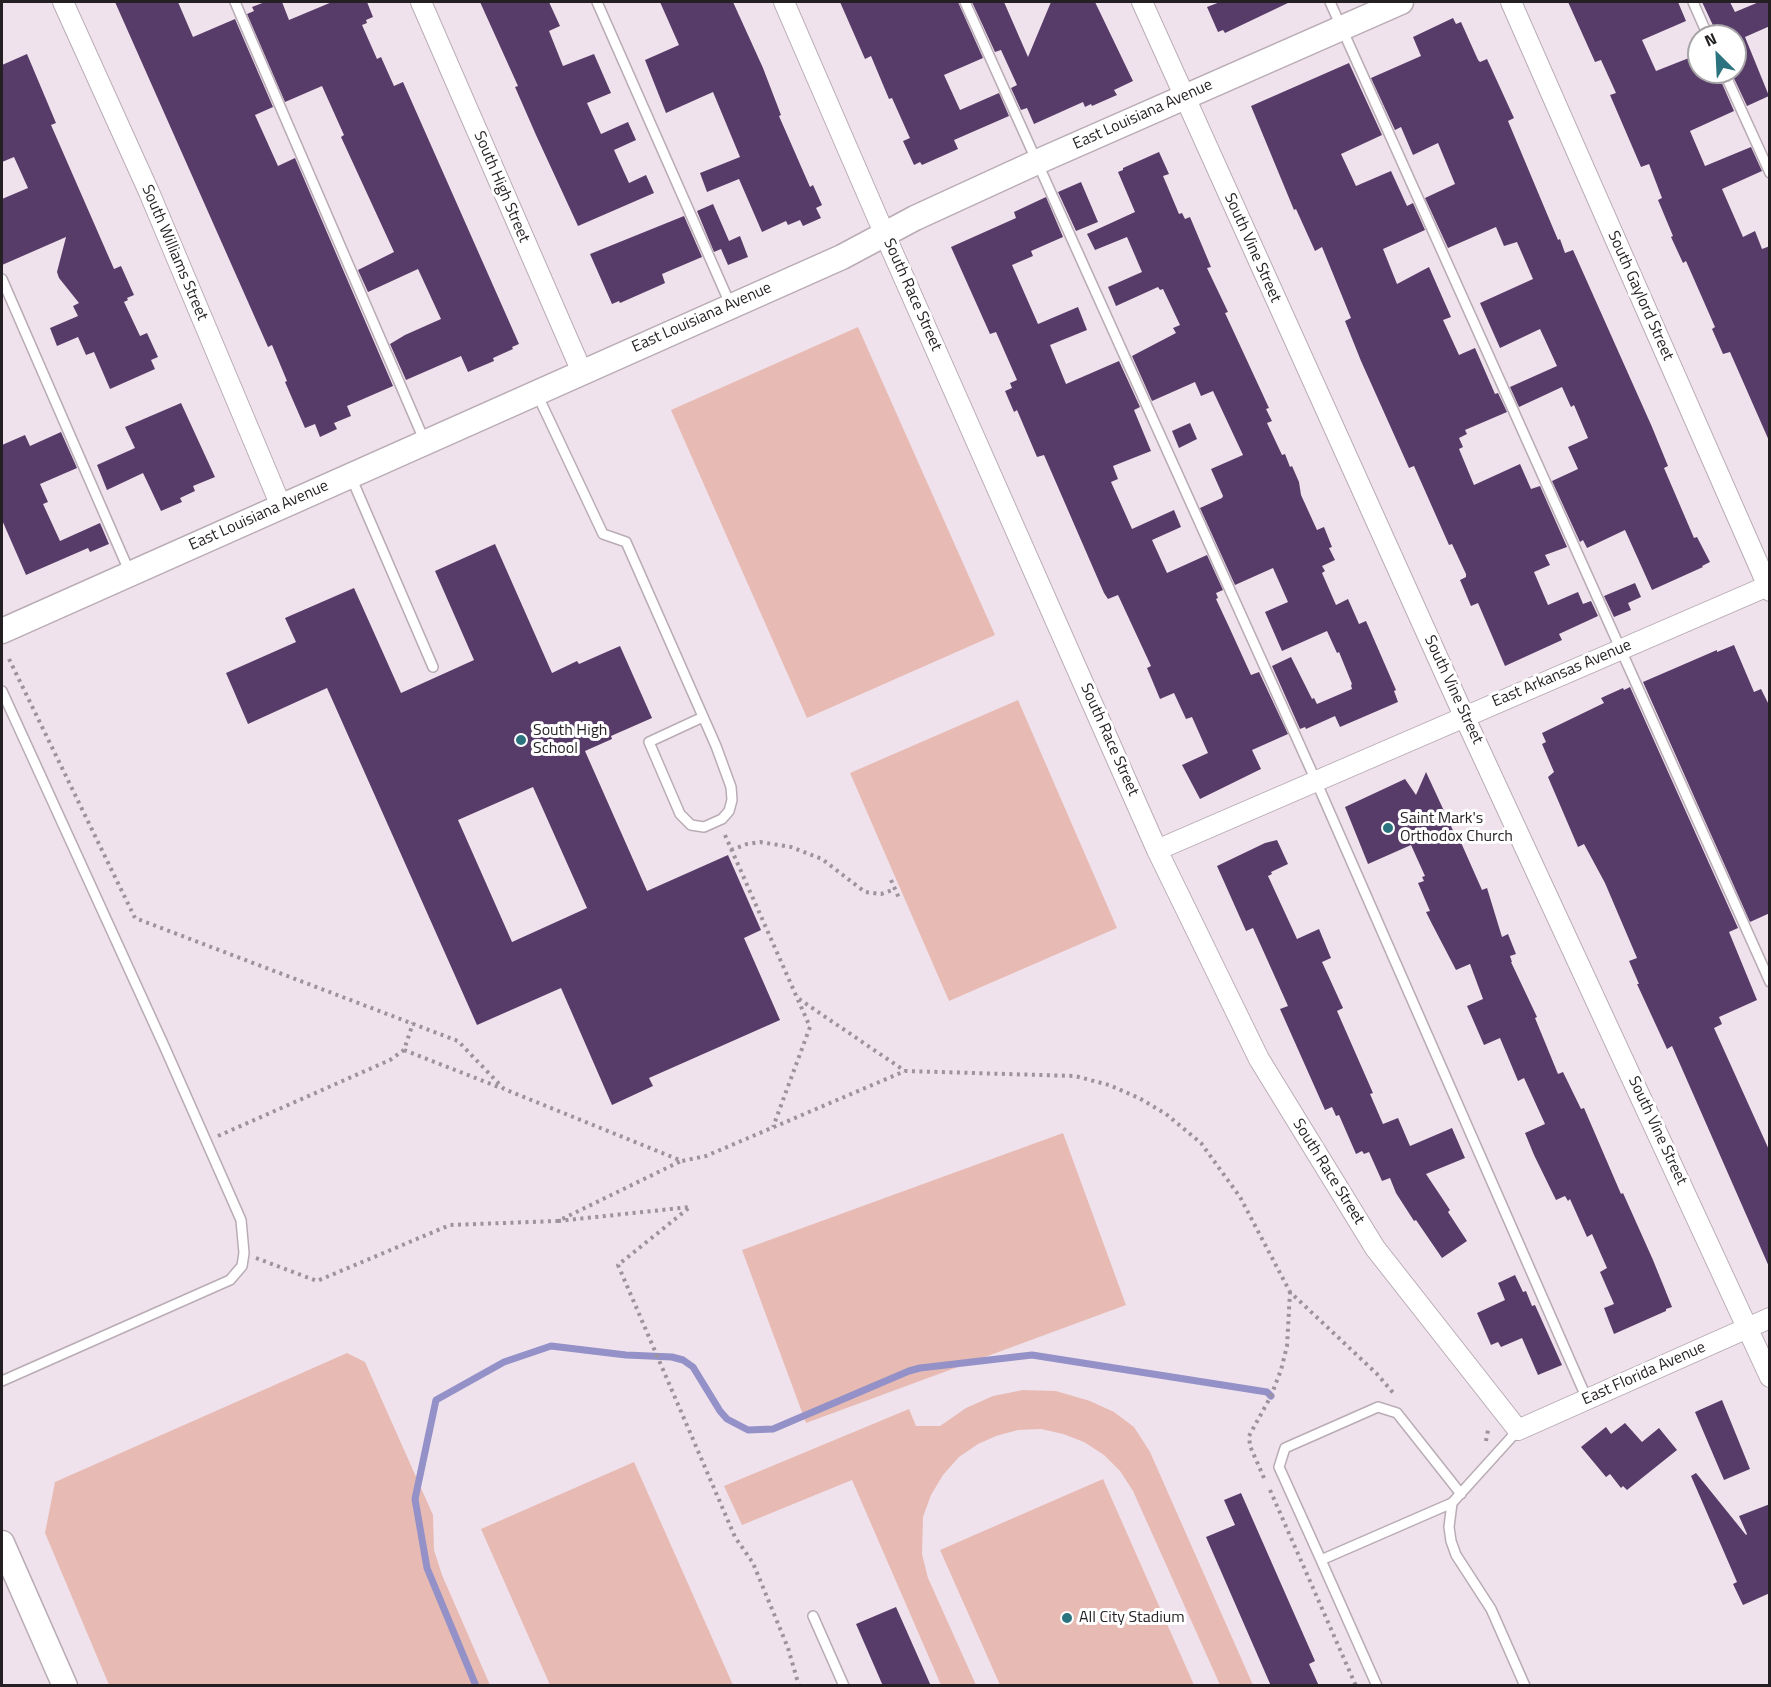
<!DOCTYPE html>
<html>
<head>
<meta charset="utf-8">
<style>
  body { margin:0 }
  #map { position:relative; width:1771px; height:1687px; overflow:hidden; background:#f0e2ec; font-family:"Titillium Web",sans-serif }
  canvas { display:block }
  .frame { position:absolute; inset:0; border:3px solid #231f22; pointer-events:none }
  .north { position:absolute; left:1687px; top:24px; width:60px; height:60px; box-sizing:border-box; background:#fff; border:2px solid #a7a5a7; border-radius:50%; rotate:336deg; font-size:16px; font-weight:700; line-height:24px; text-align:center; color:#231f22 }
  .north::after { content:''; display:block; margin:auto; width:21px; height:27px; background:#2b737e; clip-path:polygon(50% 0,100% 100%,50% 72%,0 100%) }
</style>
</head>
<body>
<div id="map">
<canvas width="1771" height="1687"></canvas>
<div class="frame"></div>
<div class="north">N</div>
</div>
<script>
const ctx = document.querySelector('canvas').getContext('2d');
ctx.lineJoin = 'round';
function fill(path, color) {
  ctx.fillStyle = color;
  ctx.fill(path, 'evenodd');
}
function shape(rows) {
  const path = new Path2D();
  for (const r of rows) {
    path.moveTo(r[0], r[1]);
    for (let i = 2; i < r.length; i += 2) path.lineTo(r[i], r[i + 1]);
  }
  return path;
}
function trace(path, color, width, dash) {
  ctx.strokeStyle = color;
  ctx.lineWidth = width;
  ctx.lineCap = dash ? 'butt' : 'round';
  ctx.setLineDash(dash || []);
  ctx.stroke(path);
}
function drawText(font, color, halo, rows, align = 'center') {
  ctx.font = font + ' "Titillium Web",sans-serif';
  ctx.lineWidth = 6;
  ctx.setLineDash([]);
  ctx.textBaseline = 'middle';
  ctx.strokeStyle = halo;
  ctx.fillStyle = color;
  for (const [text, x, y, turn = 0] of rows) {
    ctx.save();
    ctx.translate(x, y);
    ctx.rotate((+turn || 0) * Math.PI / 180);
    ctx.textAlign = isNaN(turn) ? turn : align;
    if (halo) ctx.strokeText(text, 0, 0);
    ctx.fillText(text, 0, 0);
    ctx.restore();
  }
}
fill(shape([
  [858,327,995,635,807,718,671,410],
  [1018,700,1117,928,949,1001,850,773],
  [1063,1133,1126,1305,806,1423,742,1250],
  [347,1353,365,1362,433,1515,434,1550,442,1575,490,1685,109,1685,45,1533,55,1482],
  [1023,1390,1056,1391,1090,1401,1114,1412,1134,1427,1150,1452,1253,1685,1220,1685,1133,1491,1120,1471,1104,1455,1084,1442,1063,1434,1041,1429,1018,1430,996,1436,978,1444,959,1457,943,1475,931,1495,923,1517,922,1554,928,1578,976,1685,941,1685,852,1480,742,1525,724,1486,909,1409,916,1426,940,1426,966,1408,993,1396],
  [634,1462,733,1685,550,1685,481,1529],
  [1103,1479,1194,1685,1000,1685,940,1550]
]), '#e7bbb4');
trace(shape([
  [476,1686,427,1568,415,1499,436,1400,504,1362,551,1346,626,1355,672,1357,683,1360,693,1367,720,1411,727,1419,748,1430,773,1429,909,1371,920,1368,1032,1355,1267,1392,1271,1396]
]), '#9391c7', 7);
fill(shape([
  [115,2,178,2,193,37,235,19,273,107,255,115,278,166,295,158,393,386,347,406,351,416,334,423,337,429,320,437,315,424,305,428,285,382,287,381,272,345,268,347],
  [265,2,282,2,289,20,332,2,367,2,373,17,366,20,367,23,362,25,377,59,381,57,394,86,403,82,519,344,512,347,513,349,493,358,494,361,468,372,461,356,406,380,390,344,405,335,441,319,418,269,368,292,358,270,394,252,341,137,344,135,322,86,285,102,247,14,254,11,252,7],
  [480,2,549,2,560,26,549,31,563,66,594,54,611,93,587,103,601,134,628,122,636,140,614,150,629,183,646,175,654,193,578,226,536,135,515,87,518,86],
  [660,2,733,2,763,68,781,115,779,116,810,187,813,185,822,205,816,208,821,218,803,226,800,220,788,225,786,221,762,232,739,179,707,192,700,173,740,157,713,92,666,113,645,60,679,45],
  [840,2,958,2,983,58,944,75,960,110,999,93,1009,116,954,140,958,149,922,165,920,162,914,165,903,141,910,138,909,136,892,98,889,99,871,56,865,59],
  [972,2,1004,2,1028,57,1051,2,1095,2,1133,81,1114,90,1117,95,1092,106,1091,104,1085,107,1083,102,1034,124,1027,108,1021,110,1011,88,1017,85,1001,50,995,52],
  [1220,2,1290,2,1225,33,1223,30,1218,32,1207,7],
  [1568,2,1678,2,1686,21,1642,40,1656,71,1699,54,1699,72,1717,72,1734,111,1690,131,1705,166,1751,147,1762,171,1722,189,1743,237,1755,231,1762,249,1770,246,1770,443,1730,352,1723,354,1712,329,1715,327,1686,261,1683,263,1671,237,1673,236,1658,200,1662,198,1649,164,1641,167,1610,95,1616,93,1601,60,1595,62],
  [1702,2,1730,2,1735,12,1759,2,1770,2,1770,26,1745,37,1769,96,1747,106,1731,72,1735,72,1735,36,1718,36],
  [1453,18,1456,24,1461,22,1478,60,1480,62,1487,59,1514,118,1508,121,1558,240,1560,239,1565,253,1573,250,1652,427,1668,466,1664,468,1694,538,1697,537,1710,562,1702,566,1703,567,1652,590,1625,530,1587,548,1583,540,1580,542,1552,481,1578,469,1568,447,1588,438,1574,405,1571,407,1562,387,1519,407,1510,387,1557,366,1540,329,1500,348,1480,303,1533,279,1517,242,1504,246,1496,227,1448,248,1425,198,1455,184,1438,143,1413,155,1401,127,1395,130,1371,78,1421,56,1413,37],
  [27,54,56,123,51,125,114,269,121,266,134,295,127,298,128,300,124,302,140,336,147,333,158,357,151,360,155,369,110,389,94,352,86,355,78,337,57,346,50,328,78,316,73,306,79,303,59,278,57,272,66,237,2,265,2,199,28,188,14,157,2,162,2,65],
  [1349,63,1382,135,1341,154,1356,186,1391,171,1407,206,1413,203,1425,230,1383,249,1397,284,1429,267,1451,317,1443,320,1459,355,1475,348,1495,394,1498,393,1507,412,1465,430,1467,434,1459,438,1463,447,1459,449,1474,485,1520,464,1531,489,1540,486,1567,547,1545,555,1550,565,1534,572,1548,605,1578,592,1583,604,1591,601,1598,616,1559,634,1562,640,1505,666,1478,603,1471,606,1460,580,1466,577,1466,574,1452,544,1449,545,1414,466,1409,468,1361,361,1345,321,1351,318,1322,247,1315,251,1296,209,1294,210,1251,106],
  [1159,152,1169,174,1163,176,1179,214,1182,213,1185,219,1190,217,1211,267,1207,268,1228,312,1225,313,1269,408,1266,409,1272,421,1267,423,1282,455,1285,454,1290,467,1292,466,1299,482,1301,495,1317,530,1324,527,1332,547,1329,548,1335,560,1322,566,1325,571,1322,573,1336,605,1348,599,1359,624,1366,621,1396,690,1394,691,1398,702,1340,727,1335,716,1306,729,1305,727,1300,729,1272,666,1291,657,1312,699,1314,698,1317,704,1352,689,1351,685,1352,684,1339,652,1337,653,1327,631,1282,651,1265,612,1288,602,1273,568,1235,585,1200,508,1222,498,1223,496,1211,469,1243,455,1213,391,1201,396,1195,382,1152,401,1132,356,1176,333,1173,328,1180,325,1163,289,1160,290,1158,287,1116,306,1108,287,1142,272,1127,237,1095,250,1087,234,1135,212,1118,172,1123,170,1123,168],
  [1081,182,1098,222,1076,231,1058,192],
  [1046,197,1063,237,1031,251,1033,256,1012,265,1038,324,1078,307,1087,330,1050,345,1066,384,1119,361,1140,407,1134,410,1151,451,1113,466,1118,479,1111,482,1132,529,1174,510,1181,527,1152,540,1167,573,1207,555,1223,590,1216,593,1218,598,1216,599,1230,629,1251,675,1259,672,1288,734,1252,750,1261,769,1200,799,1182,765,1208,753,1192,717,1186,719,1174,693,1160,699,1147,668,1151,666,1118,595,1108,599,1104,593,1044,455,1037,457,1017,410,1014,412,1005,391,1012,388,1010,383,1017,380,996,332,990,334,951,247,1016,218,1014,212],
  [713,204,729,241,740,236,748,257,728,265,721,249,714,252,697,211],
  [684,216,702,257,662,274,665,283,663,284,620,303,619,301,612,304,590,254],
  [181,403,215,477,193,486,195,491,180,498,182,502,161,511,143,473,107,490,97,465,135,448,125,427],
  [1190,423,1197,439,1179,448,1172,431],
  [61,432,77,468,40,484,48,502,43,504,60,541,100,523,109,544,90,552,88,548,26,575,2,520,2,445,25,435,30,446],
  [495,544,552,673,577,661,579,664,620,646,652,718,611,736,612,739,585,751,647,891,728,855,761,930,744,938,780,1020,649,1078,653,1086,612,1105,561,988,477,1025,327,688,248,724,226,673,296,642,285,618,354,588,401,693,474,660,435,571],
  [533,787,587,908,512,942,458,820],
  [1635,583,1641,597,1628,603,1631,610,1614,617,1604,596],
  [1734,645,1754,692,1761,689,1770,707,1770,913,1750,922,1643,682,1717,650,1717,652],
  [1630,687,1738,928,1729,932,1757,1000,1719,1017,1722,1024,1714,1028,1770,1152,1770,1269,1672,1046,1667,1049,1637,984,1639,984,1629,961,1637,958,1605,883,1584,844,1578,847,1548,777,1554,772,1542,744,1546,742,1542,733,1604,703,1601,698,1623,688,1624,690],
  [1426,772,1457,839,1459,838,1482,890,1487,888,1502,937,1508,934,1516,954,1510,956,1512,962,1511,962,1537,1017,1535,1018,1558,1074,1563,1072,1581,1109,1584,1108,1621,1194,1623,1193,1653,1260,1672,1307,1666,1309,1666,1311,1614,1334,1604,1308,1614,1304,1600,1272,1607,1268,1592,1234,1587,1237,1570,1199,1568,1201,1565,1196,1556,1200,1534,1155,1525,1133,1545,1124,1524,1078,1518,1081,1500,1038,1484,1045,1467,1006,1483,999,1470,964,1456,970,1432,924,1426,912,1430,911,1418,883,1424,881,1422,877,1425,876,1411,845,1368,864,1345,807,1405,779,1416,795],
  [1277,840,1288,864,1271,872,1272,874,1268,876,1297,939,1319,929,1331,958,1322,962,1343,1008,1337,1011,1373,1093,1370,1094,1383,1124,1398,1118,1410,1146,1452,1128,1465,1158,1426,1174,1450,1210,1448,1212,1467,1241,1442,1258,1416,1220,1414,1221,1396,1193,1390,1178,1382,1181,1369,1152,1364,1154,1362,1151,1356,1154,1339,1115,1336,1116,1332,1107,1325,1110,1280,1009,1288,1006,1253,928,1246,931,1217,866,1265,843],
  [1515,1275,1523,1292,1526,1291,1532,1306,1535,1305,1562,1365,1538,1375,1522,1338,1501,1347,1498,1342,1491,1345,1477,1313,1505,1300,1498,1283],
  [1722,1400,1750,1469,1724,1480,1695,1412],
  [1625,1423,1642,1442,1659,1428,1677,1450,1627,1490,1623,1486,1621,1488,1610,1474,1606,1477,1581,1447,1606,1427,1611,1434],
  [1696,1473,1746,1535,1747,1534,1739,1516,1770,1504,1770,1593,1743,1605,1733,1584,1737,1582,1691,1476],
  [1241,1493,1315,1661,1309,1664,1319,1686,1271,1686,1206,1537,1235,1525,1224,1500],
  [896,1607,931,1686,883,1686,856,1624]
]), '#573c69');
const service = shape([
  [235,2,425,442],
  [597,2,731,306],
  [965,2,1316,781,1587,1399],
  [1330,2,1770,982],
  [1693,2,1708,36],
  [1724,72,1770,173],
  [2,279,130,573],
  [537,394,603,534,626,542,716,746,731,787,732,800,729,811,722,819,704,827,691,825,680,814,649,742,703,717],
  [351,477,433,667],
  [2,691,165,1048,241,1220,244,1253,242,1266,230,1280,2,1381],
  [1452,1503,1449,1527,1451,1541,1456,1555,1491,1609,1525,1686],
  [1321,1560,1279,1467,1285,1448,1378,1407,1397,1413,1461,1494],
  [813,1616,844,1686],
  [1377,1686,1321,1560,1452,1503,1518,1430]
]);
const minor = shape([
  [63,2,149,192,281,506],
  [421,2,582,372],
  [784,2,885,235,1157,850,1259,1059,1375,1248,1518,1430,1770,1318],
  [1142,2,1464,716,1770,1377],
  [1511,2,1770,591],
  [1157,850,1770,585]
]);
const tertiary = shape([
  [2,631,842,257,915,218,1037,162,1401,2],
  [2,1543,65,1686]
]);
trace(service, '#b9acb5', 12);
trace(minor, '#b9acb5', 22);
trace(tertiary, '#b9acb5', 27);
trace(shape([
  [9,659,135,918,458,1041,504,1089,682,1161,706,1156,905,1071,1075,1076,1109,1085,1139,1098,1166,1114,1201,1143,1240,1197,1290,1292,1377,1374,1395,1395],
  [725,835,810,1027,773,1127],
  [731,850,747,844,760,842,791,847,822,859,865,892,881,894,895,889],
  [891,880,899,898],
  [799,999,905,1071],
  [404,1050,501,1088],
  [218,1136,390,1060,404,1050,413,1023],
  [558,1221,690,1207,618,1265,735,1537,753,1563,788,1648,799,1686],
  [256,1258,317,1281,450,1225,558,1221,681,1161],
  [1486,1441,1488,1430],
  [1264,1478,1250,1446,1249,1436,1271,1396,1281,1370,1287,1346,1290,1292],
  [1270,1490,1356,1686]
]), '#9d939a', 4, [3, 4.5]);
trace(service, '#fff', 9);
trace(minor, '#fff', 20);
trace(tertiary, '#fff', 24);
for (const [x, y, r, color] of [
  [521,740,6,"#2b737e"],
  [1388,828,6,"#2b737e"],
  [1067,1618,6,"#2b737e"]
]) {
  const dot = new Path2D();
  dot.arc(x, y, r, 0, 2 * Math.PI);
  ctx.fillStyle = color;
  ctx.fill(dot);
  trace(dot, '#fff', 2);
}
drawText('16px', '#231f22', '#fff', [
  ["East Louisiana Avenue",1143,115,-24],
  ["South High Street",501,187,67],
  ["South Vine Street",1252,248,66],
  ["South Williams Street",174,253,67],
  ["South Race Street",912,295,66],
  ["South Gaylord Street",1640,296,66],
  ["East Louisiana Avenue",702,318,-24],
  ["East Louisiana Avenue",259,516,-24],
  ["East Arkansas Avenue",1562,674,-23],
  ["South Vine Street",1453,690,65],
  ["South Race Street",1109,740,66],
  ["South Vine Street",1657,1131,65],
  ["South Race Street",1328,1172,58],
  ["East Florida Avenue",1644,1374,-24]
]);
drawText('16px', '#231f22', '#fff', [
  ["South High",533,731],
  ["School",533,749],
  ["Saint Mark's",1400,819],
  ["Orthodox Church",1400,837],
  ["All City Stadium",1079,1618]
], 'left');
</script>
</body>
</html>
